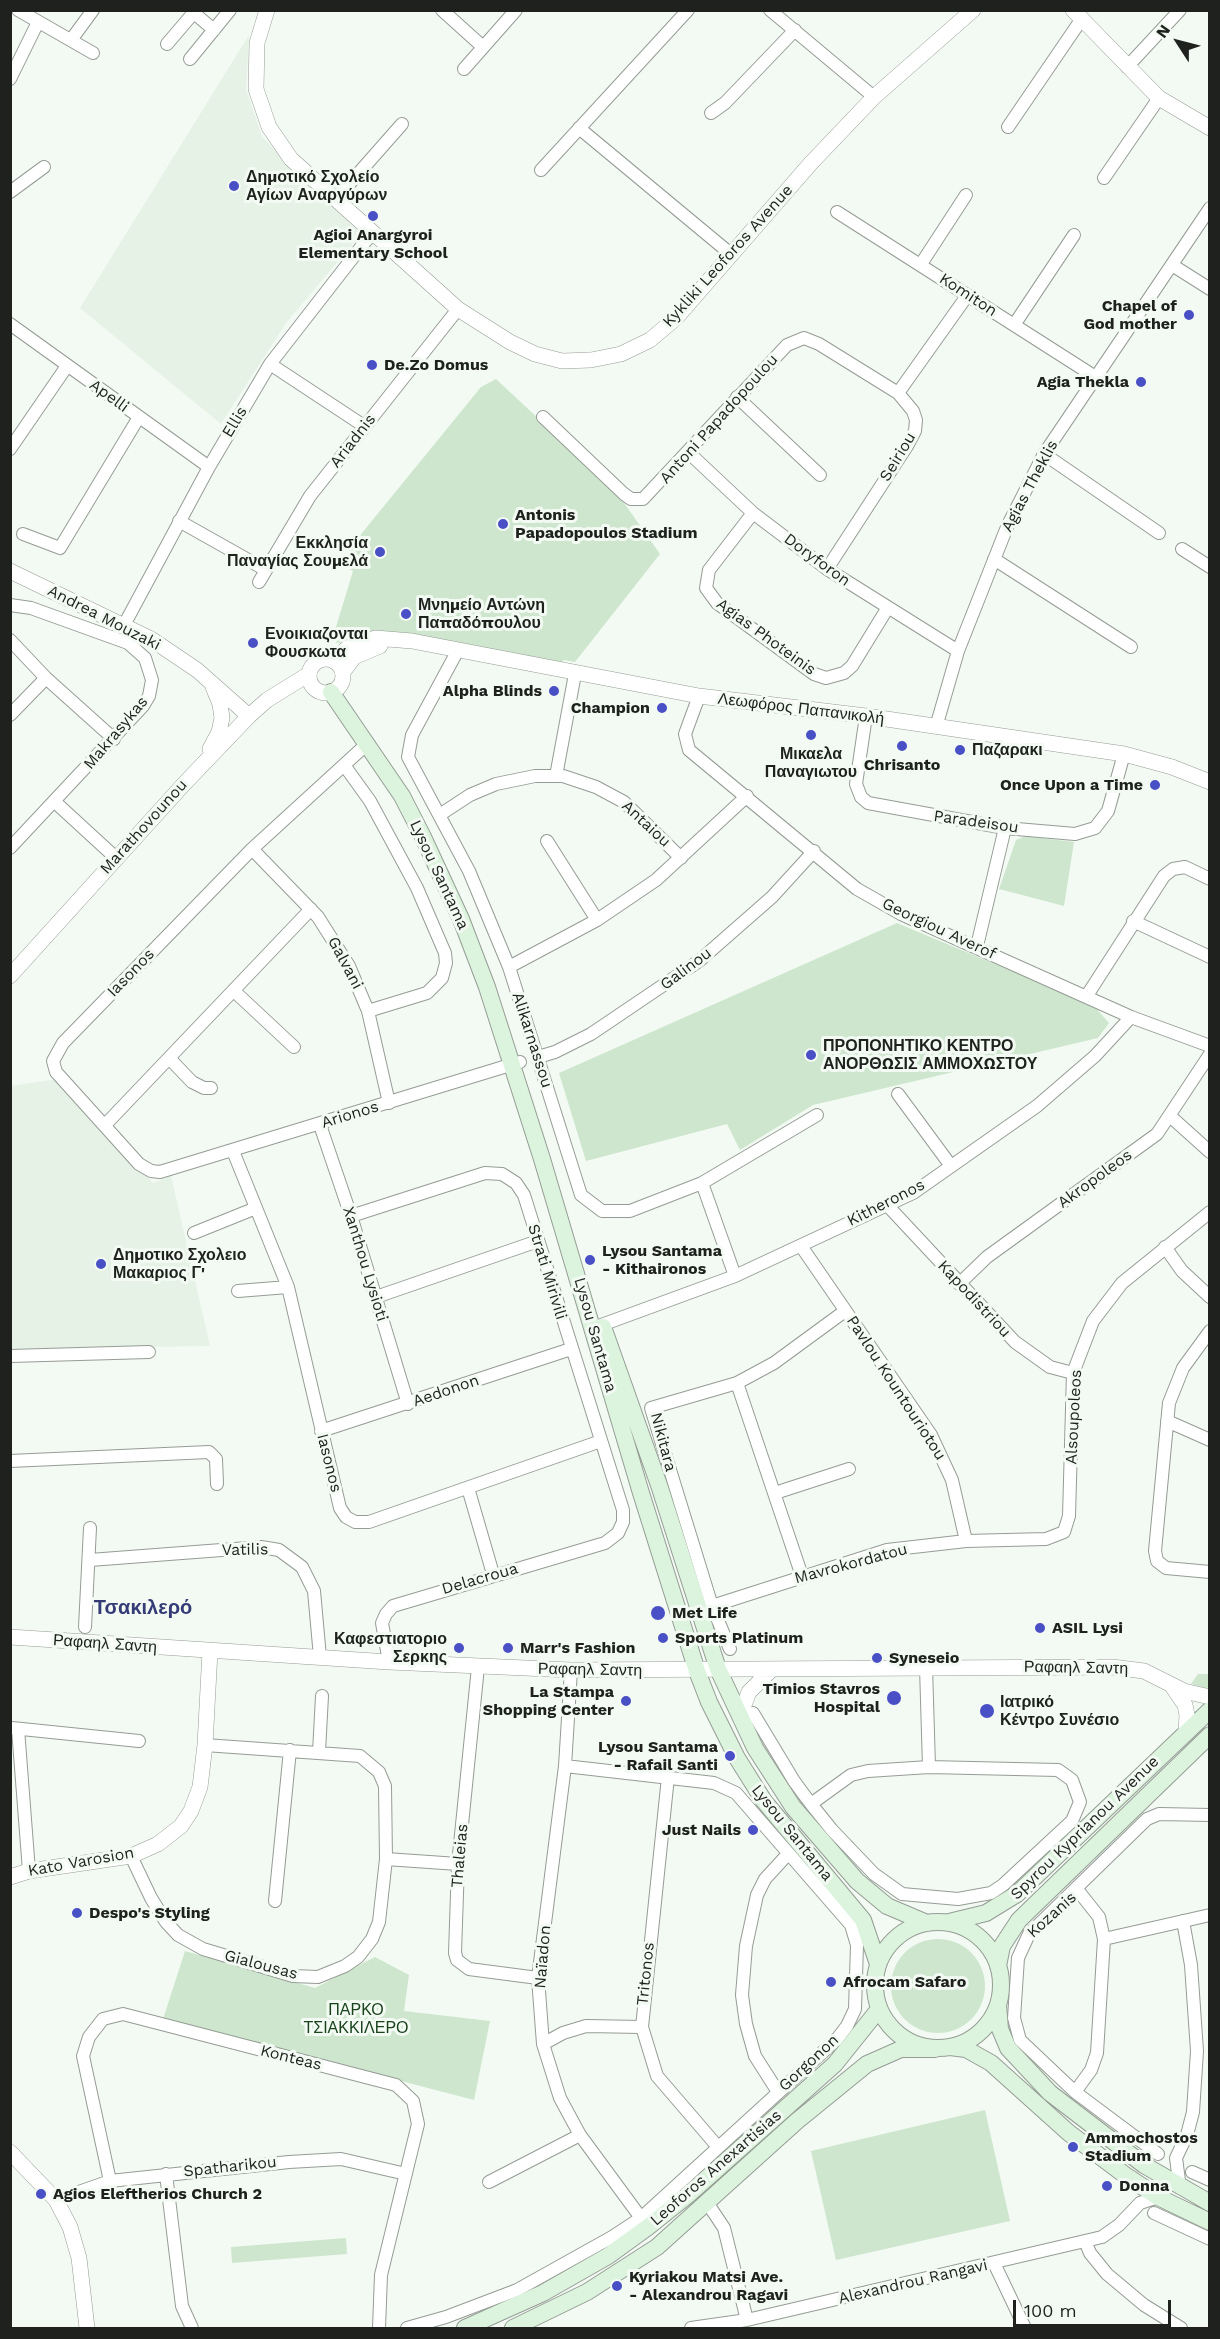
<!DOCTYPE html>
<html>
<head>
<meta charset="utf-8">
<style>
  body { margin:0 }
  #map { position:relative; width:1220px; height:2339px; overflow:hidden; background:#f3faf3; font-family:"Work Sans",sans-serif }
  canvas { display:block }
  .frame { position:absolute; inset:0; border:12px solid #1e211e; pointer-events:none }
  .north { position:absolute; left:1148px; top:12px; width:60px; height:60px; -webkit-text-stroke:4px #f3faf3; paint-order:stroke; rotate:306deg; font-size:16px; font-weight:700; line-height:24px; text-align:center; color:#1e211e }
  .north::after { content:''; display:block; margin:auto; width:21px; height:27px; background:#1e211e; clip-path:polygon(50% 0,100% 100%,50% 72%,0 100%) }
  .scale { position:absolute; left:1013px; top:2300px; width:158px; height:27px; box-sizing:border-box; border:3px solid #1e211e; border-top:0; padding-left:8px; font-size:18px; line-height:21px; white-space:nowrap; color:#1e211e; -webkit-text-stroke:4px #f3faf3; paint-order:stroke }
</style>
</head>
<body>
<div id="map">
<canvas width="1220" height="2339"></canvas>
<div class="frame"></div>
<div class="north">N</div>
<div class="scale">100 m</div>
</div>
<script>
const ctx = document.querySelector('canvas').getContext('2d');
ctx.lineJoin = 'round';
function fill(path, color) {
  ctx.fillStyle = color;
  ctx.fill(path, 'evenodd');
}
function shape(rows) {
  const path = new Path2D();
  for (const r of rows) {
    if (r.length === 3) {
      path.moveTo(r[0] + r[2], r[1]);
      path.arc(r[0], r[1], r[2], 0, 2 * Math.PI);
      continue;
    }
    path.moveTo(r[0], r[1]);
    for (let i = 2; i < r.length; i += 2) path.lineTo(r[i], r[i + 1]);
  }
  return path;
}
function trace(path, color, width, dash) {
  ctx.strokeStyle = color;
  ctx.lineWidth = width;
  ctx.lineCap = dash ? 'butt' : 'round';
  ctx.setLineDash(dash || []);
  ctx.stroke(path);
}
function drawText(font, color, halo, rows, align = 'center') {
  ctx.font = font + ' "Work Sans",sans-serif';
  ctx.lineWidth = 6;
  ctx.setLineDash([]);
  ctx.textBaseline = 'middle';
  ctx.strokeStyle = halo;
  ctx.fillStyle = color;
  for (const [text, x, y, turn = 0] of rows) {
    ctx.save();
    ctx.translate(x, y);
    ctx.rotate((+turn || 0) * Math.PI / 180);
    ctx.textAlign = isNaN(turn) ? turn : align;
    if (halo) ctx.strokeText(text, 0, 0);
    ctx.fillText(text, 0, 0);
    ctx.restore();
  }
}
fill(shape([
  [249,35,246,89,262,137,361,234,286,323,221,424,80,308],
  [57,1079,153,1183,171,1176,210,1346,11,1349,11,1086]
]), '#e5f2e5');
fill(shape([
  [496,379,615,490,660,554,575,662,564,660,561,663,400,634,336,643,338,637,332,640,353,571,347,568,348,562,344,559,353,544,481,387],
  [1025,836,1074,842,1064,906,999,889,1016,840],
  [897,923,1093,1005,1109,1023,1098,1038,813,1105,740,1150,727,1124,586,1161,559,1073],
  [1198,1674,1209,1674,1209,1689,1191,1684],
  [938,1986,47],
  [185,1951,315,1988,375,1957,409,1975,404,2011,490,2021,474,2100,163,2019],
  [985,2110,1010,2221,836,2260,811,2151],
  [346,2238,347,2254,232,2263,231,2247]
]), '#cee6ce');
const minor = shape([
  [18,10,93,53],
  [442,10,483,47],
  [770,10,874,97],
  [194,13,214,30],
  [71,40,93,10],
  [167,44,196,10],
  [190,59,230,10],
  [1127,67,1180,10],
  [464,69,516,10],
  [10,79,38,22],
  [711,113,725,103,795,30],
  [1008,127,1081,20],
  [579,128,732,255],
  [541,170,688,10],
  [1104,178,1159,98],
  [10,192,44,167],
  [335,200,402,124],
  [837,212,1097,378],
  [921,264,966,195],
  [1172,265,1210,289],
  [10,324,209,467],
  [1014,325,1074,235],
  [270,364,364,426],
  [898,393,967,296],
  [737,397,820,475],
  [543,417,624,494,631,499,643,499,787,345,804,338,819,344,898,393,913,411,916,420,915,431,907,446,827,569],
  [10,449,67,366],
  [688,452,753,513,827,569,958,651],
  [1044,454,1159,533],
  [753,513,709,570,706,588,717,603,814,674,826,678,844,673,852,666,887,609],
  [179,521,266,570],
  [23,534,60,548,139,417],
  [1182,549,1210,567],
  [994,559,1131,647],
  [259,582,310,496,458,309],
  [10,605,31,608,128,643,145,658,152,680,149,696,143,706,10,848],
  [123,627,209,467,270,364,372,233],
  [10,640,46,678,114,739],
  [458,650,412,735,408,757,469,871,509,967,581,1195,602,1211,630,1211,702,1183,817,1115],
  [699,696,685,734,689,750,857,889,901,914,1131,1017,1210,1046],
  [10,715,46,678],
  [866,716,856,784,861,797,868,803,1005,828,1075,834,1095,828,1108,811,1124,754],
  [936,727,958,651,1007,527,1044,454,1210,208],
  [368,743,252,849,63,1043,53,1061,56,1072,139,1164,151,1171,160,1172,520,1062],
  [344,765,370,801,417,888,445,953,446,963,442,978,427,993,368,1011],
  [556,776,575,674],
  [55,802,116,858],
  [441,814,470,795,496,784,535,776,563,776,596,787,624,802,681,858],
  [547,841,597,920],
  [252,849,318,917,349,966,368,1011,389,1103],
  [1133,921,1210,957],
  [977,946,1005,828],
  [509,967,597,920,656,880,747,796],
  [234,991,294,1047],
  [1086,997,1164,876,1173,869,1185,867,1210,879],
  [538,1057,555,1052,591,1034,699,961,772,897,814,851],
  [169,1058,192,1082,204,1088,211,1088],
  [898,1094,951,1166],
  [1170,1116,1210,1152],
  [105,1125,311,909],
  [320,1125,351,1216,408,1404],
  [233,1151,288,1287,340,1508,346,1517,355,1522,369,1522,601,1441],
  [702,1183,735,1276],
  [888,1206,1015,1342,1050,1367,1073,1373],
  [351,1216,485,1173,502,1174,516,1183,524,1195,623,1510,623,1522,618,1533,605,1543,393,1606,386,1614,382,1623,389,1662],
  [194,1233,256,1208],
  [801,1246,931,1435,952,1480,966,1541],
  [1165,1247,1182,1271,1210,1297],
  [959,1284,987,1257,1157,1134,1210,1054],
  [238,1291,288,1287],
  [376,1297,538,1241],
  [596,1327,735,1276,913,1193,1037,1106,1095,1056,1131,1017],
  [1210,1331,1183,1368,1169,1403,1155,1551,1157,1561,1166,1568,1210,1572],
  [10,1356,149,1352],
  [737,1383,802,1576],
  [1167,1421,1210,1440],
  [321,1431,571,1349],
  [10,1461,209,1452,216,1459,217,1484],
  [468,1488,493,1574],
  [775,1493,849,1469],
  [90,1560,261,1547,279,1550,302,1567,314,1591,320,1657],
  [712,1606,887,1550,966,1541,1046,1539,1064,1532,1069,1516,1073,1373,1093,1321,1122,1283,1210,1212],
  [85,1627,90,1528],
  [730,1649,712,1606,651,1408,737,1383,774,1363,845,1311],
  [478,1667,458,1864,455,1953,457,1960,469,1969,538,1978],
  [926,1667,929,1767],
  [571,1670,565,1766,538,1978,543,2044,560,2098,580,2135,641,2218],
  [753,1713,794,1781,802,1792,811,1804,832,1830,874,1874,902,1894,958,1899,991,1893,1003,1885,1072,1821,1080,1802,1072,1780,1058,1770,929,1767,868,1771,851,1775,811,1804],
  [12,1728,139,1741],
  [18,1729,29,1871],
  [319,1752,322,1696],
  [668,1777,642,2027,657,2076,718,2147],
  [131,1856,151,1898,166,1922,178,1935,203,1949,293,1976,318,1977,345,1966,358,1957,372,1939,379,1922,386,1859,385,1786,379,1772,360,1756,205,1745],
  [386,1859,458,1864],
  [275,1901,290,1750],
  [1104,1939,1210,1915],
  [543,2044,563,2033,586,2026,642,2027],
  [778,2092,755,2056,746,2024,742,1995,746,1946,757,1895,765,1879,787,1855],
  [1075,2092,1091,2070,1097,2053,1104,1939,1099,1917,1076,1888],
  [1158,2154,1075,2092,1020,2040,1014,2018,1018,1958,1029,1934,1147,1819,1159,1814,1210,1815],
  [1192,2172,1210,2180],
  [166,2174,182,2306,192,2328],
  [110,2181,83,2056,89,2037,103,2019,123,2014,396,2085,413,2101,418,2124,381,2275,379,2328],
  [489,2182,580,2135],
  [1180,2188,1176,2158,1187,2135,1193,2112,1197,2051,1191,1965,1183,1921],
  [56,2200,110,2181,289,2162,341,2159,406,2174],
  [708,2204,724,2228,747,2320],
  [1154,2213,1210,2239],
  [1085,2241,1090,2253,1107,2274,1144,2305,1181,2328],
  [994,2263,1025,2328],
  [407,2328,446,2317,517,2290,612,2237,641,2218,837,2039,847,2026,855,2009,857,1945,851,1925,736,1793,714,1783,565,1766],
  [691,2328,747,2320,1102,2237,1119,2225,1140,2203,1158,2197]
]);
const tertiary = shape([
  [267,10,257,43,256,89,269,127,291,159,458,309,510,342,535,354,562,361,591,360,621,354,650,340,676,318,811,163,874,97,973,10],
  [1073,10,1159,98,1210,128],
  [10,571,151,639,197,670,249,716],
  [326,676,17],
  [334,661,347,648,375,638,412,641,699,696,866,716,1124,754,1172,767,1210,782],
  [343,672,354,657,380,646],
  [210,749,219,732,222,718,220,704,213,687],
  [10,976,183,785,249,716,267,700,309,674],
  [10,1637,389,1662,571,1670,1112,1667,1144,1671,1184,1691,1210,1697],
  [1172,1686,1185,1705,1187,1715,1186,1732],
  [744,1725,744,1705,749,1692,771,1670],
  [10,1877,29,1871,131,1856,158,1844,181,1826,191,1811,200,1787,205,1745,210,1651],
  [10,2152,56,2200,70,2227,79,2258,87,2328]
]);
const secondary = shape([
  [331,692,402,796,423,837,461,919,487,987,542,1159,641,1493,697,1671,709,1702,737,1758,764,1801,863,1920,878,1964],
  [603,1327,659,1485,718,1669,755,1748,793,1807,857,1881,887,1906,927,1923],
  [949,1922,986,1913,1017,1894,1210,1710],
  [938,1985,63],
  [998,1966,1002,1946,1019,1920,1210,1735],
  [998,2005,1000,2029,1008,2048,1050,2093,1144,2165,1210,2203],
  [950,2047,966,2049,991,2063,1069,2133,1125,2175,1158,2197,1210,2222],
  [465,2328,543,2293,608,2256,648,2227,688,2195,835,2064,879,2009],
  [513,2328,587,2292,657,2247,797,2121,867,2064,901,2049,935,2049]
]);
trace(minor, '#959c95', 14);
trace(tertiary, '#959c95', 16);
trace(secondary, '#959c95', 18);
trace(minor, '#fff', 12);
trace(tertiary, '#fff', 15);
trace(secondary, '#dcf4dd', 16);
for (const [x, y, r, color] of [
  [234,186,6,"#494fc5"],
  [373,216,6,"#494fc5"],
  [1189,315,6,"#494fc5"],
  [372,365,6,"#494fc5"],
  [1141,382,6,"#494fc5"],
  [503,524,6,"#494fc5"],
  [380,552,6,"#494fc5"],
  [406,614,6,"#494fc5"],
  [253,643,6,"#494fc5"],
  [554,691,6,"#494fc5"],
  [662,708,6,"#494fc5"],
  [811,735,6,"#494fc5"],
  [902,746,6,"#494fc5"],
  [960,750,6,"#494fc5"],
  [1155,785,6,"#494fc5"],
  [811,1055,6,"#494fc5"],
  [590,1260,6,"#494fc5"],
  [101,1264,6,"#494fc5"],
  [658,1613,8,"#494fc5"],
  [1040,1628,6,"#494fc5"],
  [663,1638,6,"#494fc5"],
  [459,1648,6,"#494fc5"],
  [508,1648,6,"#494fc5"],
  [877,1658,6,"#494fc5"],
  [894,1698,8,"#494fc5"],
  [626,1701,6,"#494fc5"],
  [987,1711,8,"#494fc5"],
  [730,1756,6,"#494fc5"],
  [753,1830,6,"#494fc5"],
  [77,1913,6,"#494fc5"],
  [831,1982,6,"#494fc5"],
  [1073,2147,6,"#494fc5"],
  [1107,2186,6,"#494fc5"],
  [41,2194,6,"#494fc5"],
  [617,2286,6,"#494fc5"]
]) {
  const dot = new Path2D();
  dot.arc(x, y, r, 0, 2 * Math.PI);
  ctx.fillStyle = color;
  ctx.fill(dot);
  trace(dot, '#f3faf3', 2);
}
drawText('bold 16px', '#1e211e', '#f3faf3', [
  ["Δημοτικό Σχολείο",246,177],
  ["Αγίων Αναργύρων",246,195],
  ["Agioi Anargyroi",373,235,"center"],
  ["Elementary School",373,253,"center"],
  ["Chapel of",1177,306,"right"],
  ["God mother",1177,324,"right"],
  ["De.Zo Domus",384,365],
  ["Agia Thekla",1129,382,"right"],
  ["Antonis",515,515],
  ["Papadopoulos Stadium",515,533],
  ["Εκκλησία",368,543,"right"],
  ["Παναγίας Σουμελά",368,561,"right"],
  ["Μνημείο Αντώνη",418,605],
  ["Παπαδόπουλου",418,623],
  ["Ενοικιαζονται",265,634],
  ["Φουσκωτα",265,652],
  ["Alpha Blinds",542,691,"right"],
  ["Champion",650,708,"right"],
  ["Παζαρακι",972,750],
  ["Μικαελα",811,754,"center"],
  ["Παναγιωτου",811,772,"center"],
  ["Chrisanto",902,765,"center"],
  ["Once Upon a Time",1143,785,"right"],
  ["ΠΡΟΠΟΝΗΤΙΚΟ ΚΕΝΤΡΟ",823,1046],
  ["ΑΝΟΡΘΩΣΙΣ ΑΜΜΟΧΩΣΤΟΥ",823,1064],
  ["Lysou Santama",602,1251],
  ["- Kithaironos",602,1269],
  ["Δημοτικο Σχολειο",113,1255],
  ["Μακαριος Γ'",113,1273],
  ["Met Life",672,1613],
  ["ASIL Lysi",1052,1628],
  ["Sports Platinum",675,1638],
  ["Καφεστιατοριο",447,1639,"right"],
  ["Σερκης",447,1657,"right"],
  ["Marr's Fashion",520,1648],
  ["Syneseio",889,1658],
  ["Timios Stavros",880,1689,"right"],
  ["Hospital",880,1707,"right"],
  ["La Stampa",614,1692,"right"],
  ["Shopping Center",614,1710,"right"],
  ["Ιατρικό",1000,1702],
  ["Κέντρο Συνέσιο",1000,1720],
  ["Lysou Santama",718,1747,"right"],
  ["- Rafail Santi",718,1765,"right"],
  ["Just Nails",741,1830,"right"],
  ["Despo's Styling",89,1913],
  ["Afrocam Safaro",843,1982],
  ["Ammochostos",1085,2138],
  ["Stadium",1085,2156],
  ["Donna",1119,2186],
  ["Agios Eleftherios Church 2",53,2194],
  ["Kyriakou Matsi Ave.",629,2277],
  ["- Alexandrou Ragavi",629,2295]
], 'left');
drawText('16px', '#1e211e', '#f3faf3', [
  ["Kykliki Leoforos Avenue",728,256,-48],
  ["Komiton",968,295,33],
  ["Apelli",109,396,36],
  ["Antoni Papadopoulou",719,419,-48],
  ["Ellis",235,422,-59],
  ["Ariadnis",353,441,-52],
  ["Seiriou",898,457,-59],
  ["Agias Theklis",1030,486,-62],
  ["Doryforon",817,560,36],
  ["Andrea Mouzaki",104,618,27],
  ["Agias Photeinis",766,637,36],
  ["Λεωφόρος Παπανικολή",801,709,7],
  ["Makrasykas",116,733,-50],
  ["Paradeisou",976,822,8],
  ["Antaiou",646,824,43],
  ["Marathovounou",144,827,-48],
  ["Lysou Santama",439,875,65],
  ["Georgiou Averof",939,929,25],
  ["Galvani",345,963,62],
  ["Galinou",686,969,-37],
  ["Iasonos",131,973,-46],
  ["Alikarnassou",532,1040,72],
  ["Arionos",350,1115,-17],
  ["Akropoleos",1095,1179,-36],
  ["Kitheronos",886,1203,-27],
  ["Xanthou Lysioti",365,1264,73],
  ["Strati Mirivili",547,1272,73],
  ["Kapodistriou",974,1299,47],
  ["Lysou Santama",595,1335,74],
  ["Pavlou Kountouriotou",896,1388,57],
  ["Aedonon",446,1391,-19],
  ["Alsoupoleos",1074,1417,-87],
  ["Nikitara",663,1442,75],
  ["Iasonos",329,1463,76],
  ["Vatilis",245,1550,-1],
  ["Mavrokordatou",851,1564,-15],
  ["Delacroua",480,1579,-16],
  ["Ραφαηλ Σαντη",105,1644,4],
  ["Ραφαηλ Σαντη",1076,1668,1],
  ["Ραφαηλ Σαντη",590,1670,1],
  ["Spyrou Kyprianou Avenue",1085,1828,-44],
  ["Lysou Santama",792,1833,51],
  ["Thaleias",460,1856,-85],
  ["Kato Varosion",81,1862,-10],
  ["Kozanis",1052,1915,-42],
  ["Naïadon",543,1957,-85],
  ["Gialousas",261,1965,15],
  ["Tritonos",646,1974,-84],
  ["Konteas",291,2058,14],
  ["Gorgonon",809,2063,-43],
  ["Spatharikou",230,2167,-6],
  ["Leoforos Anexartisias",716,2168,-41],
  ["Alexandrou Rangavi",913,2282,-13]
]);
drawText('16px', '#1a431d', '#f3faf3', [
  ["ΠΑΡΚΟ",356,2010],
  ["ΤΣΙΑΚΚΙΛΕΡΟ",356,2028]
]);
drawText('bold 20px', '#343b76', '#f3faf3', [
  ["Τσακιλερό",143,1608]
]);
</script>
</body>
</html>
